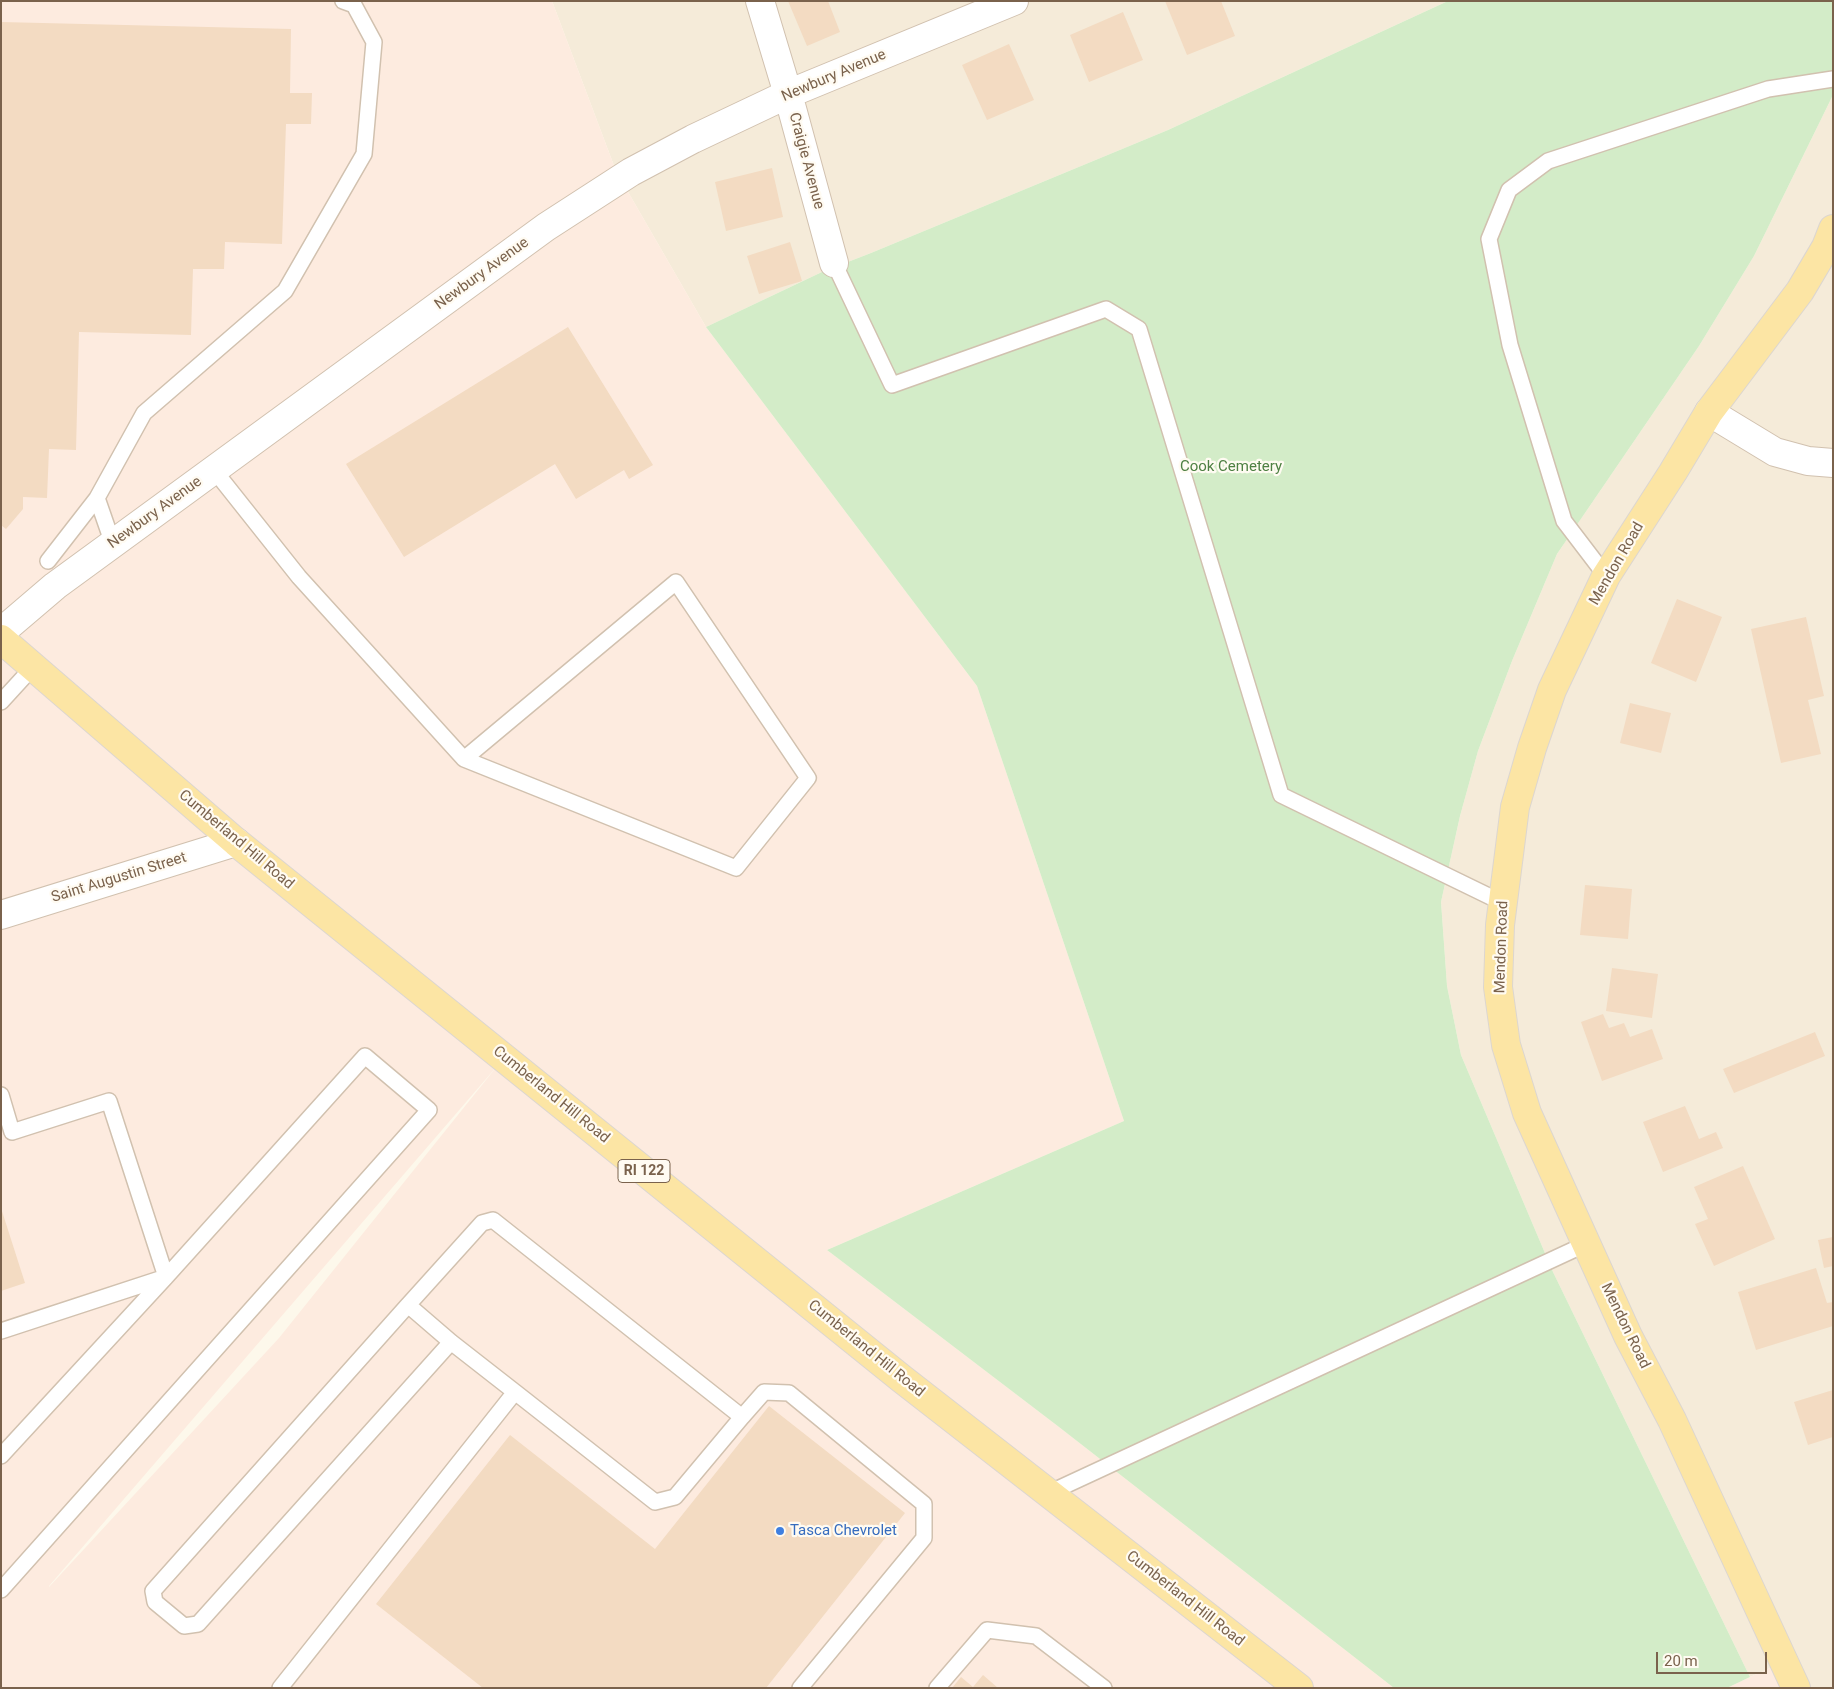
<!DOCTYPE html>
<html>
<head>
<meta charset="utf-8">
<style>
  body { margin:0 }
  #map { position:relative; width:1834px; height:1689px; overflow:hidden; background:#fdf8eb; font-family:Roboto,sans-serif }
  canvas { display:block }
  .frame { position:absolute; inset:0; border:2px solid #7a624c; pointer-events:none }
  .scale { position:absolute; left:1656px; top:1652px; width:111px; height:22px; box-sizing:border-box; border:2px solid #7a624c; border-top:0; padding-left:6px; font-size:15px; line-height:18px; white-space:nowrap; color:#7a624c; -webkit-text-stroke:4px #fffbf2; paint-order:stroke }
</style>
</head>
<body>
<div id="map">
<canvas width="1834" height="1689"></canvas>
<div class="frame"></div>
<div class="scale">20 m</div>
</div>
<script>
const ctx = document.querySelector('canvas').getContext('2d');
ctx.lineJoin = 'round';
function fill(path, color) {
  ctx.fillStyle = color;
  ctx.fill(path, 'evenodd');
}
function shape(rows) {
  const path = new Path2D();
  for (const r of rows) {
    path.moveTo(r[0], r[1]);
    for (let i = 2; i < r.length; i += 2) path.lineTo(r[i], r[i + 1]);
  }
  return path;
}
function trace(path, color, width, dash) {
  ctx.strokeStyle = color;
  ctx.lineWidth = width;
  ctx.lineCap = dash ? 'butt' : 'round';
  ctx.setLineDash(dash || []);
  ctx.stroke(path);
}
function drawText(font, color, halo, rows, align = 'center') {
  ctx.font = font + ' Roboto,sans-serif';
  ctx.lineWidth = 4.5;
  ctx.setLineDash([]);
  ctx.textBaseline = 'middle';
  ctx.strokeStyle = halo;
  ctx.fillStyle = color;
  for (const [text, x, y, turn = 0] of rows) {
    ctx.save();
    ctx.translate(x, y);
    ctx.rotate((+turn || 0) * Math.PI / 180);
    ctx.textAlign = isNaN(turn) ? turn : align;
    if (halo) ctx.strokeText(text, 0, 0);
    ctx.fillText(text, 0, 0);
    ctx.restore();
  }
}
fill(shape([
  [552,1,1448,1,1168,130,871,253,822,272,706,327,616,171],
  [1833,95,1833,1688,1789,1688,1779,1664,1750,1677,1553,1272,1461,1055,1447,986,1441,902,1460,816,1478,751,1512,661,1557,554,1699,346,1754,256]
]), '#f5ebd9');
fill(shape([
  [1,1,552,1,616,171,706,327,977,686,1124,1121,827,1250,1059,1427,1394,1688,1,1688],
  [498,1065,279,1338,49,1587,49,1586],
  [1779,1664,1789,1688,1727,1688,1750,1677]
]), '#fdebdf');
fill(shape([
  [1448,1,1833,1,1832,97,1754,256,1699,346,1557,554,1512,661,1478,751,1460,816,1441,902,1447,986,1461,1055,1553,1272,1750,1677,1727,1688,1394,1688,1059,1427,827,1250,1124,1121,977,686,706,327,822,272,871,253,1168,130]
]), '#d3ecc8');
fill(shape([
  [788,1,828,1,840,32,807,46],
  [1165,1,1221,1,1235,36,1187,55],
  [1123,12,1143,60,1089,82,1070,35],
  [1,22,291,29,290,93,312,93,311,124,286,124,282,244,225,242,224,269,193,269,191,335,79,332,76,450,49,449,47,498,23,497,23,509,6,529,1,525],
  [1009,44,1034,100,987,120,962,65],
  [772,168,783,217,726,231,715,182],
  [790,242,802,281,759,294,747,256],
  [568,327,653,465,629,479,624,470,576,499,555,464,404,557,346,464],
  [1677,599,1722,617,1696,682,1651,663],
  [1806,617,1824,696,1808,700,1821,754,1781,763,1751,629],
  [1630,703,1671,713,1661,753,1620,743],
  [1585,885,1632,889,1628,939,1580,935],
  [1612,968,1658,974,1652,1018,1606,1011],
  [1603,1014,1609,1028,1624,1023,1630,1037,1652,1029,1663,1059,1602,1081,1581,1022],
  [1815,1032,1825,1056,1734,1093,1723,1069],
  [1685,1106,1699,1139,1716,1132,1723,1148,1663,1172,1643,1122],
  [1743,1166,1775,1239,1714,1266,1695,1224,1708,1219,1694,1187],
  [1,1208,25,1283,1,1291],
  [1833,1237,1833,1266,1824,1268,1818,1240],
  [1816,1268,1827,1303,1833,1302,1833,1326,1756,1350,1738,1292],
  [1833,1390,1833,1437,1808,1445,1794,1402],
  [769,1406,905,1513,766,1688,483,1688,376,1604,510,1435,655,1549],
  [983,1675,998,1688,952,1688,961,1677,973,1687]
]), '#f3dbc2');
const service = shape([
  [834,263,892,385,1106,309,1139,329,1281,795,1503,903],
  [214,470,299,577,464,759,736,868,808,778,676,582,464,759],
  [113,544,97,498,144,413,285,291,364,154,374,42,354,5,343,1],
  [48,561,97,498],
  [1606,576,1564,521,1510,345,1489,239,1509,190,1548,161,1768,89,1833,79],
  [1,702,33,667],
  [1,1095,12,1132,109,1101,166,1277,1,1331],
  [408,1305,482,1223,493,1220,742,1417,675,1497,655,1502,515,1392],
  [742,1417,764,1392,789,1393,924,1504,924,1538,800,1688],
  [1,1456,166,1277,365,1056,429,1110,1,1590],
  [1049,1493,1586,1244],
  [280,1688,515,1392,451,1342,408,1305,153,1591,155,1602,184,1626,198,1624,451,1342],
  [937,1688,987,1630,1036,1636,1104,1688]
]);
const minor = shape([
  [760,1,788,94,834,263],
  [1709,412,1775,452,1808,461,1833,463],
  [1,632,55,586,546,227,631,172,693,139,788,94,1014,1],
  [1,915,236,842]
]);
const primary = shape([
  [1,639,236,842,902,1379,1299,1688],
  [1796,1688,1672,1420,1628,1336,1527,1113,1506,1045,1498,987,1500,925,1515,807,1532,748,1552,690,1606,576,1673,472,1709,412,1800,291,1826,247,1833,229]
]);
trace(service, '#d1c1af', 18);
trace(minor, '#d1c1af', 30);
trace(primary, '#dcd6d0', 30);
trace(service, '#fff', 15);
trace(minor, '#fff', 28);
trace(primary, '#fce5a4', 28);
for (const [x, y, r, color] of [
  [780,1531,5,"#3f7fe0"]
]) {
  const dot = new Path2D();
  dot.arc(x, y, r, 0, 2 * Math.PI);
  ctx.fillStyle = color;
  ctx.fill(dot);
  trace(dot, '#fffbf2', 2);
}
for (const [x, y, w] of [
  [644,1171,52]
]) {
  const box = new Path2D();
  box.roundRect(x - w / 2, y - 11.5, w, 23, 4);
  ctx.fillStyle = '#fffbf2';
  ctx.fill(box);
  trace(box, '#7a624c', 1);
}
drawText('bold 14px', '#7a624c', null, [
  ["RI 122",644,1171]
]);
drawText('15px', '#7a624c', '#fffbf2', [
  ["Newbury Avenue",834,76,-23],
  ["Craigie Avenue",806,161,75],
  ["Newbury Avenue",482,274,-36],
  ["Newbury Avenue",155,513,-36],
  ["Mendon Road",1617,564,-60],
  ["Cumberland Hill Road",236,840,40],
  ["Saint Augustin Street",119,878,-17],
  ["Mendon Road",1502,947,-88],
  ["Cumberland Hill Road",551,1095,39],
  ["Mendon Road",1625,1326,64],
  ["Cumberland Hill Road",866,1349,39],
  ["Cumberland Hill Road",1185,1599,38]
]);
drawText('15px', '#4e8043', '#fffbf2', [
  ["Cook Cemetery",1231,467]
]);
drawText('15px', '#366cbe', '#fffbf2', [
  ["Tasca Chevrolet",790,1531]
], 'left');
</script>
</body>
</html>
